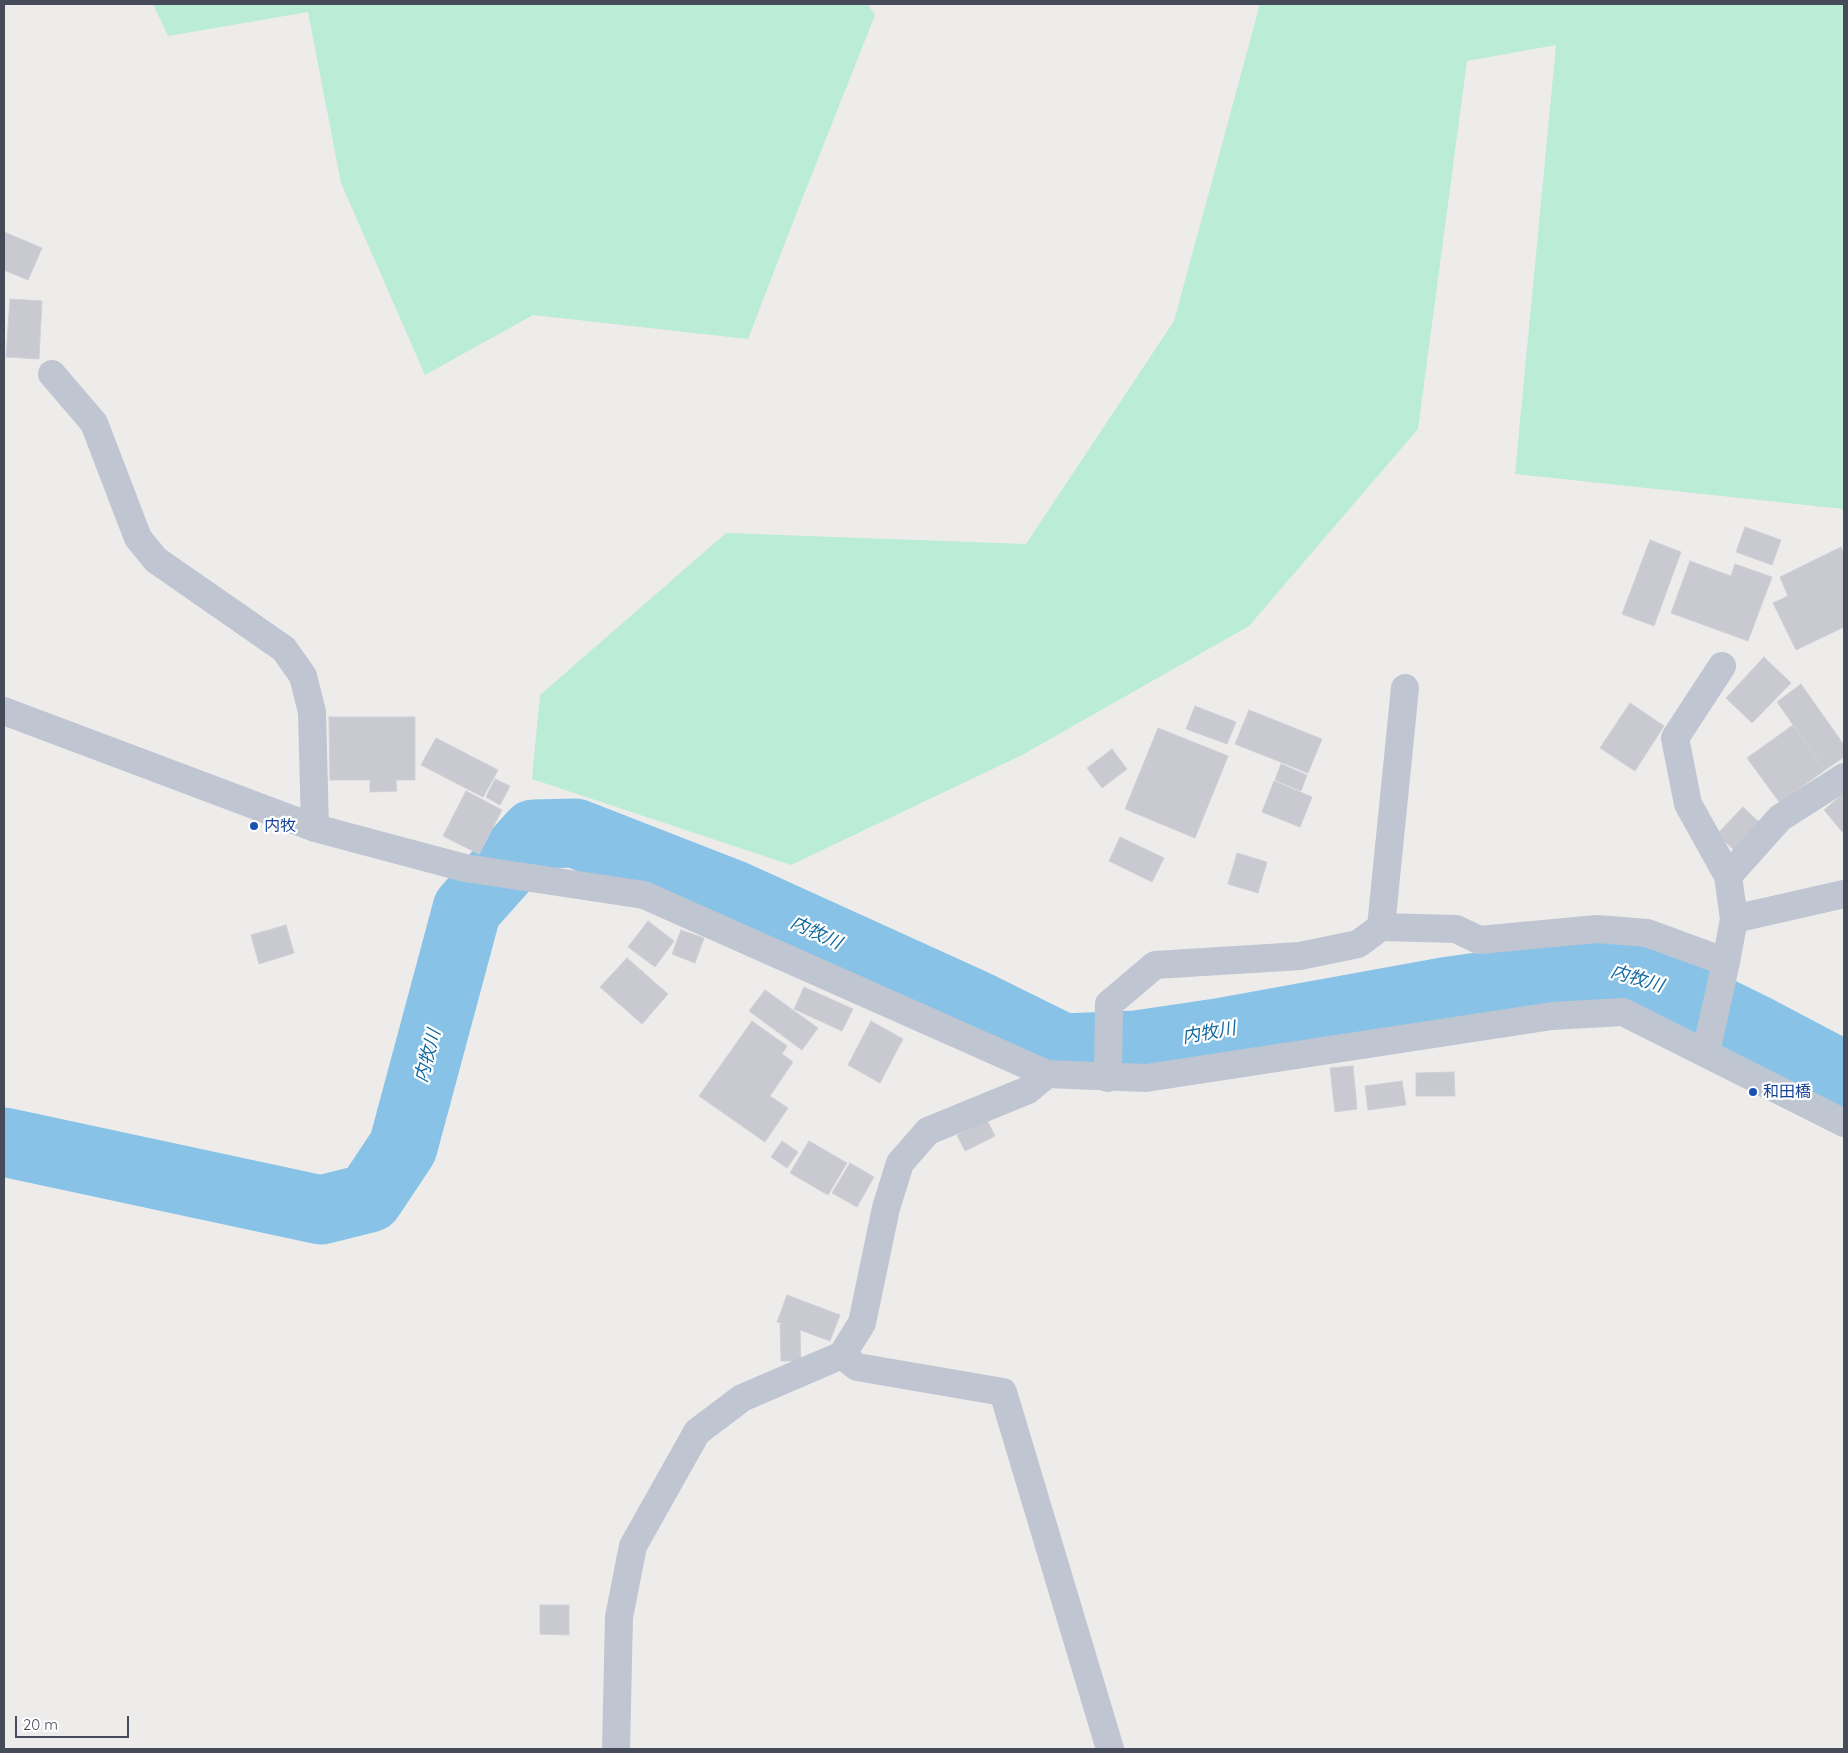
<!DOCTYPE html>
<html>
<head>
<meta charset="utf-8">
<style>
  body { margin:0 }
  #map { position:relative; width:1848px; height:1753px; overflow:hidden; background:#eeeceb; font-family:Quicksand,sans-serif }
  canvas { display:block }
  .frame { position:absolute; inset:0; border:5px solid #454b58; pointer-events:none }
  .scale { position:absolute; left:15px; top:1716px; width:114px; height:22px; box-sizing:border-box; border:2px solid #454b58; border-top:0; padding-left:6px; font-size:15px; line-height:18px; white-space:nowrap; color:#454b58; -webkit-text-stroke:4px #fff; paint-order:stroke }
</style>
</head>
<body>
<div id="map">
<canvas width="1848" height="1753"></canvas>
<div class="frame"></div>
<div class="scale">20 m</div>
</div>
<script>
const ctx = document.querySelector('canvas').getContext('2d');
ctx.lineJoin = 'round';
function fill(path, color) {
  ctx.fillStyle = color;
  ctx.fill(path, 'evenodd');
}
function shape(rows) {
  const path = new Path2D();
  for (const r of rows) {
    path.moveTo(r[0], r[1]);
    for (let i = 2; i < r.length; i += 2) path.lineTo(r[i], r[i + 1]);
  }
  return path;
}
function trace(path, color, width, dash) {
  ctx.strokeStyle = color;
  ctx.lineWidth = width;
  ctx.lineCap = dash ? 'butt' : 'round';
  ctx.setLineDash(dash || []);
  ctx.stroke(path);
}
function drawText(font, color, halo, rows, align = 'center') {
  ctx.font = font + ' Quicksand,"Noto Sans JP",sans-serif';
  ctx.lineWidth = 4.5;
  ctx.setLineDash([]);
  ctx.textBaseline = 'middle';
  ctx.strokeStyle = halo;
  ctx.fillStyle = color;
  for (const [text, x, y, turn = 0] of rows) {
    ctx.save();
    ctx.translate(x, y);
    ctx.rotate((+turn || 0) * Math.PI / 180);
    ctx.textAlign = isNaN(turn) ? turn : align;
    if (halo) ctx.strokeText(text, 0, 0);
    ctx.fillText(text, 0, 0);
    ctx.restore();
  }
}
fill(shape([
  [153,4,868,4,875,15,793,222,748,339,533,315,425,375,341,183,308,12,168,36],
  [1260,4,1844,4,1844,509,1515,474,1556,45,1467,61,1418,429,1249,626,1022,755,791,865,532,779,540,695,726,533,1026,544,1174,321]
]), '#baecd6');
trace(shape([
  [4,1142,321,1210,369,1198,403,1147,467,909,534,834,575,833,734,895,974,1004,1063,1048,1137,1045,1218,1033,1444,992,1611,968,1680,992,1757,1030,1844,1076]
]), '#88c3e7', 69);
const building = shape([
  [4,232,42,248,28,280,4,270,4,232],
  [10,299,42,301,39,359,6,357,10,299],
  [1745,527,1781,540,1772,565,1736,552,1745,527],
  [1650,540,1681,552,1654,626,1622,614,1650,540],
  [1841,547,1844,554,1844,627,1796,650,1773,603,1788,596,1780,577,1841,547],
  [1690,561,1731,576,1735,564,1772,577,1748,641,1671,613,1690,561],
  [1764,657,1791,683,1752,723,1726,698,1764,657],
  [1801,684,1844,745,1844,757,1825,770,1777,702,1801,684],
  [1630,703,1664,726,1635,771,1600,748,1630,703],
  [1195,706,1236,722,1227,744,1186,729,1195,706],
  [1249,710,1322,739,1308,773,1235,744,1249,710],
  [329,717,415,717,415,780,396,780,397,791,370,792,370,780,330,780,329,717],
  [1793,725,1825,770,1780,803,1747,758,1793,725],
  [1158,728,1228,756,1195,838,1125,809,1158,728],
  [436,738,498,770,483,797,421,765,436,738],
  [1112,749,1127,769,1102,788,1087,768,1112,749],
  [1281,764,1307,775,1301,791,1275,780,1281,764],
  [495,779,510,786,500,805,486,797,495,779],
  [1274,781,1312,797,1300,827,1262,812,1274,781],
  [466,791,502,810,479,854,443,836,466,791],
  [1844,793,1844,834,1824,810,1844,793],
  [1743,807,1759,822,1734,850,1717,834,1743,807],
  [1120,837,1164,858,1152,882,1109,861,1120,837],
  [1237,853,1267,862,1258,893,1228,884,1237,853],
  [648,921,674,941,655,967,628,947,648,921],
  [286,925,294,953,259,964,251,935,286,925],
  [681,930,704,938,695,963,672,954,681,930],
  [627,958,668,994,642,1024,600,987,627,958],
  [804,987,853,1009,842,1031,794,1009,804,987],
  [765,990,818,1028,802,1050,749,1011,765,990],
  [752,1021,787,1046,782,1054,793,1062,770,1096,788,1108,765,1142,699,1096,752,1021],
  [871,1021,903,1039,880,1083,848,1065,871,1021],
  [1353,1066,1357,1109,1335,1112,1330,1068,1353,1066],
  [1454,1072,1455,1096,1416,1096,1416,1073,1454,1072],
  [1402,1081,1406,1105,1368,1110,1365,1086,1402,1081],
  [987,1120,995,1136,965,1151,957,1135,987,1120],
  [782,1141,798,1152,787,1168,771,1157,782,1141],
  [809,1141,847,1163,828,1195,790,1173,809,1141],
  [850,1163,874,1177,857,1207,832,1193,850,1163],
  [787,1295,840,1315,830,1341,800,1330,801,1361,781,1361,780,1324,785,1324,777,1322,787,1295],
  [540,1605,569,1605,569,1635,540,1634,540,1605]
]);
fill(building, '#c9c9d1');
trace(building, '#cfd0d7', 1);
trace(shape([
  [52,374,94,423,138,538,156,560,284,649,303,676,312,712,315,828],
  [1722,666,1675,738,1688,804,1728,876,1734,919,1726,962],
  [4,711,315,828,465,868,644,895,1047,1074,1146,1078,1552,1016,1623,1012,1844,1123],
  [1728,876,1780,818,1844,777],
  [1734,919,1844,894],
  [1381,927,1456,929,1479,940,1597,929,1647,933,1726,962,1706,1052],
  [1108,1078,1109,1004,1155,965,1300,956,1358,944,1381,927,1405,688],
  [842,1355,857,1367,1003,1392,1110,1749],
  [616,1749,619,1617,633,1546,697,1432,742,1398,842,1355,862,1323,886,1208,900,1163,928,1131,1028,1090,1047,1074]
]), '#bfc5d1', 28);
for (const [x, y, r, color] of [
  [254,826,5,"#1a4fb4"],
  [1753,1092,5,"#1a4fb4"]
]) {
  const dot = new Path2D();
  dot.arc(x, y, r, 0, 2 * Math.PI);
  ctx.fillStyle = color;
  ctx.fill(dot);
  trace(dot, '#fff', 2);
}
drawText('16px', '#164399', '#fff', [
  ["内牧",264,826],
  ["和田橋",1763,1092]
], 'left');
drawText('italic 18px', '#11699e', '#fff', [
  ["内牧川",816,933,25],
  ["内牧川",1637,979,17],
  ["内牧川",1209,1033,-10],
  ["内牧川",428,1056,-75]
]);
</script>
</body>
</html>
